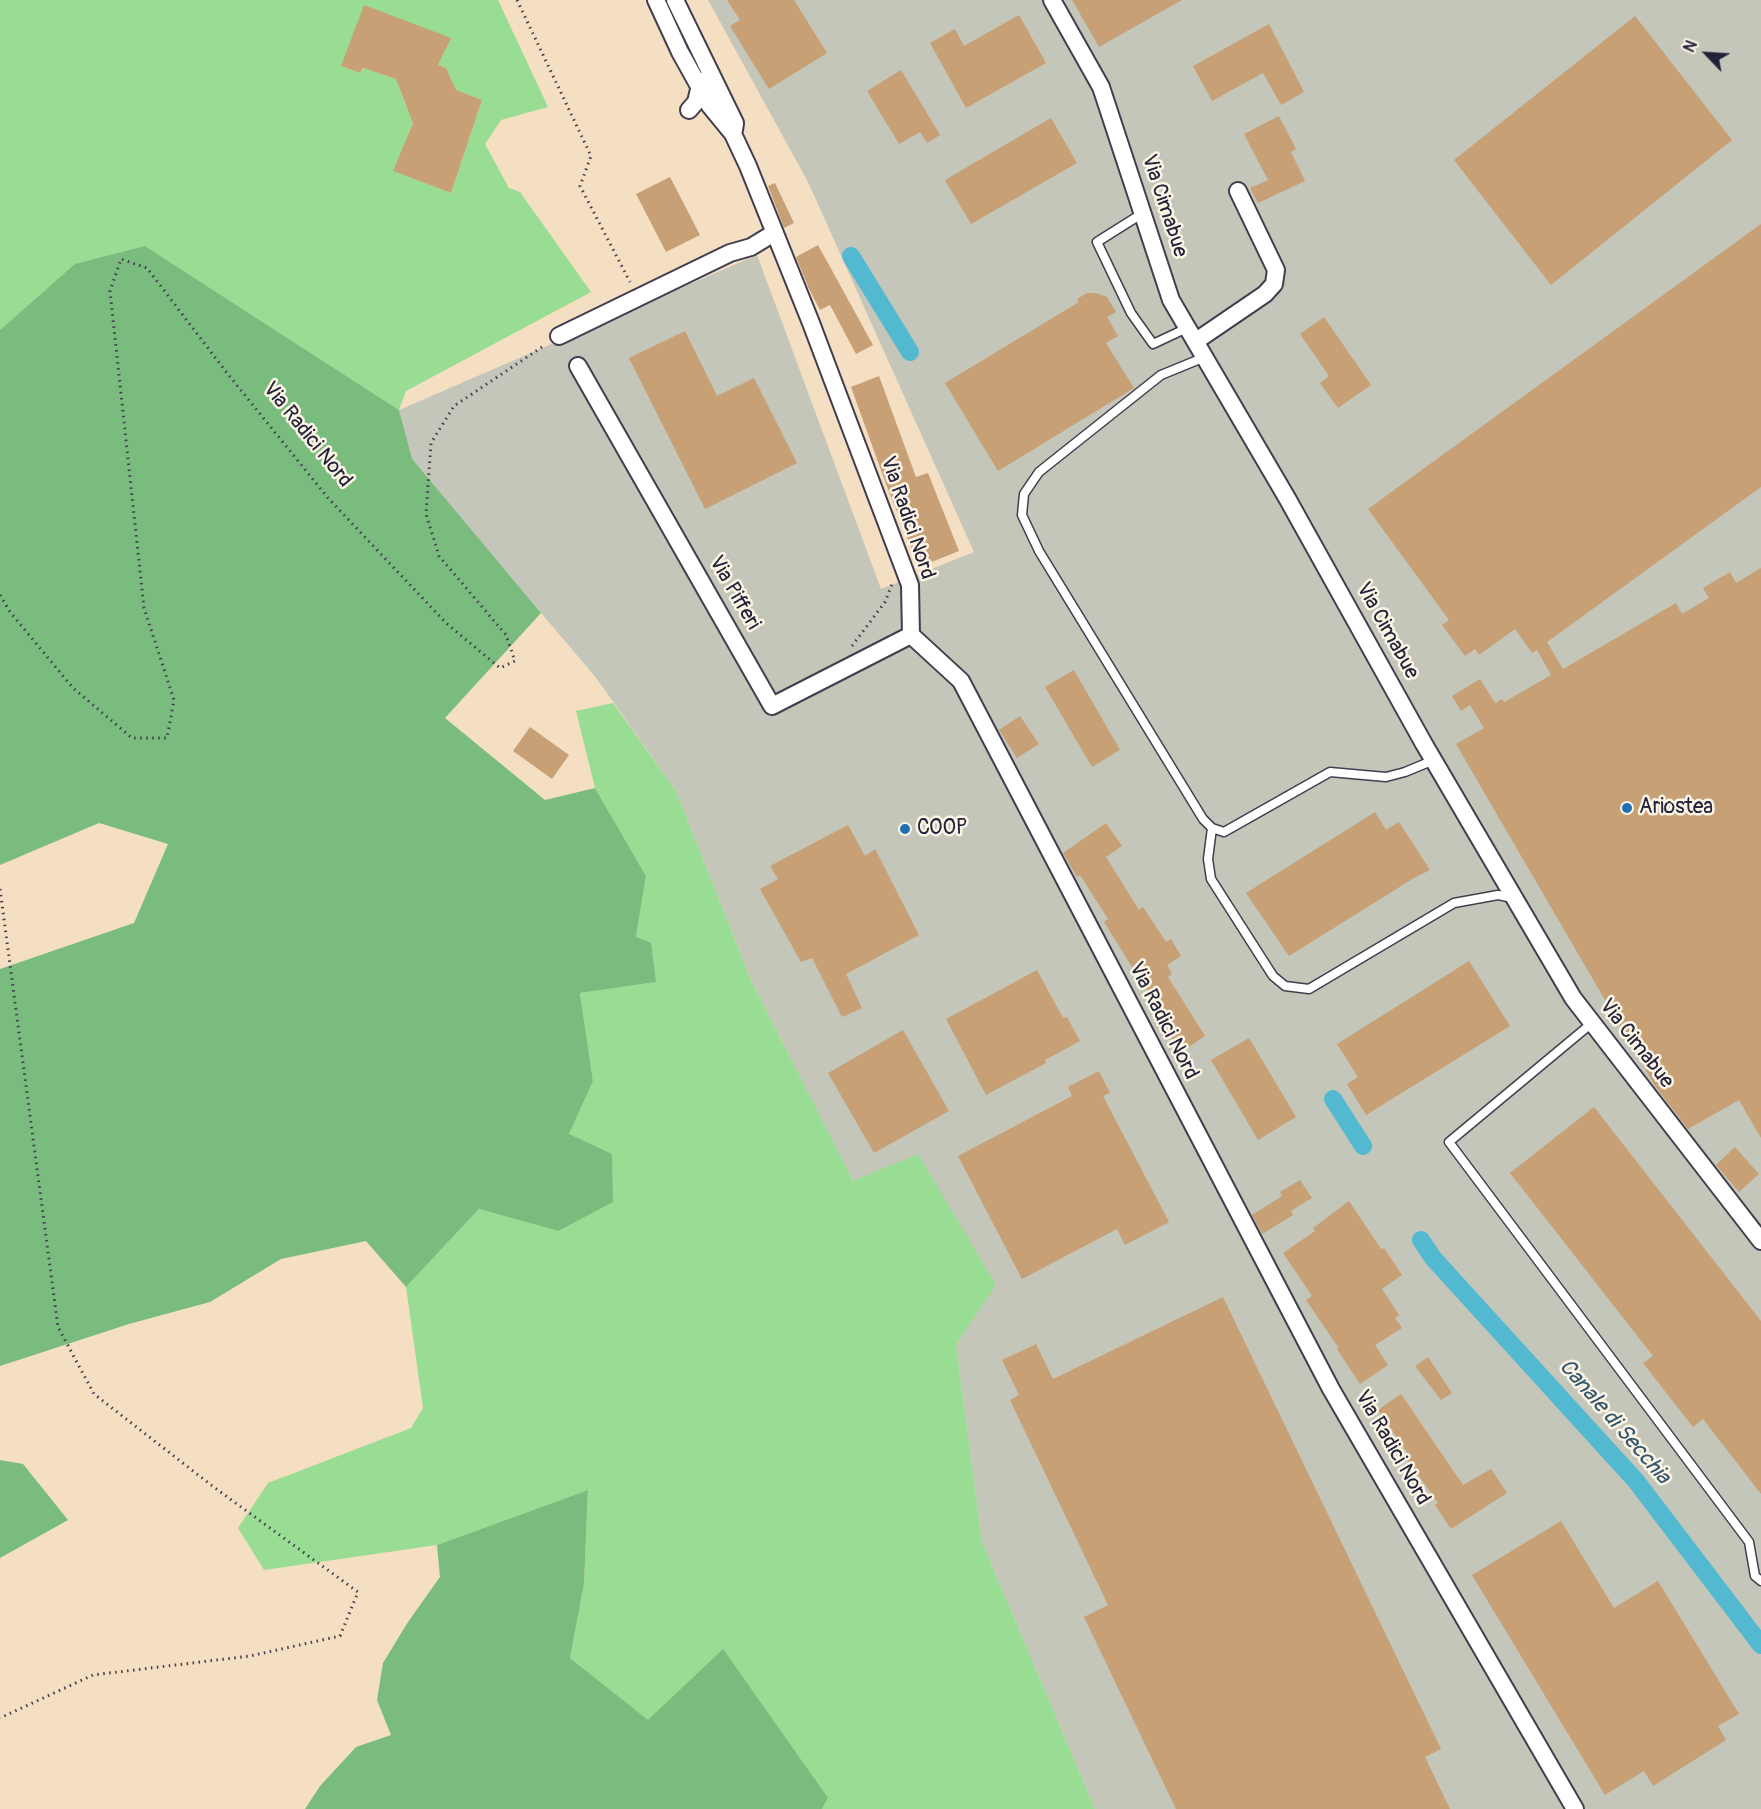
<!DOCTYPE html>
<html>
<head>
<meta charset="utf-8">
<style>
  body { margin:0 }
  #map { position:relative; width:1761px; height:1809px; overflow:hidden; background:#f5dfc3; font-family:Pangolin,sans-serif }
  canvas { display:block }
  .north { position:absolute; left:1677px; top:24px; width:60px; height:60px; -webkit-text-stroke:4px #fcf5e5; paint-order:stroke; rotate:295deg; font-size:16px; font-weight:700; line-height:24px; text-align:center; color:#22223b }
  .north::after { content:''; display:block; margin:auto; width:21px; height:27px; background:#22223b; clip-path:polygon(50% 0,100% 100%,50% 72%,0 100%) }
</style>
</head>
<body>
<div id="map">
<canvas width="1761" height="1809"></canvas>
<div class="north">N</div>
</div>
<script>
const ctx = document.querySelector('canvas').getContext('2d');
ctx.lineJoin = 'round';
function fill(path, color) {
  ctx.fillStyle = color;
  ctx.fill(path, 'evenodd');
}
function shape(rows) {
  const path = new Path2D();
  for (const r of rows) {
    path.moveTo(r[0], r[1]);
    for (let i = 2; i < r.length; i += 2) path.lineTo(r[i], r[i + 1]);
  }
  return path;
}
function trace(path, color, width, dash) {
  ctx.strokeStyle = color;
  ctx.lineWidth = width;
  ctx.lineCap = dash ? 'butt' : 'round';
  ctx.setLineDash(dash || []);
  ctx.stroke(path);
}
function drawText(font, color, halo, rows, align = 'center') {
  ctx.font = font + ' Pangolin,sans-serif';
  ctx.lineWidth = 5;
  ctx.setLineDash([]);
  ctx.textBaseline = 'middle';
  ctx.strokeStyle = halo;
  ctx.fillStyle = color;
  for (const [text, x, y, turn = 0] of rows) {
    ctx.save();
    ctx.translate(x, y);
    ctx.rotate((+turn || 0) * Math.PI / 180);
    ctx.textAlign = isNaN(turn) ? turn : align;
    if (halo) ctx.strokeText(text, 0, 0);
    ctx.fillText(text, 0, 0);
    ctx.restore();
  }
}
fill(shape([
  [708,0,1761,0,1761,1809,1095,1809,982,1542,956,1345,996,1284,853,1181,750,978,676,791,597,679,411,459,399,410,757,255,881,589,974,552,808,182]
]), '#c3c6b9');
fill(shape([
  [0,0,498,0,548,107,501,120,485,144,509,188,520,192,591,292,406,391,399,410,145,246,75,265,0,330],
  [450,38,438,65,446,68,451,89,482,100,451,193,394,171,417,112,407,108,399,87,406,82,363,68,360,73,341,66],
  [613,703,676,791,750,978,853,1181,918,1154,996,1285,956,1345,982,1542,1095,1809,822,1809,828,1798,648,1721,570,1658,584,1584,588,1490,437,1545,264,1570,238,1528,268,1483,411,1428,423,1408,406,1287,479,1209,558,1231,569,1134,593,1081,580,993,656,982,636,937,646,876,595,788,576,711]
]), '#99dc94');
fill(shape([
  [145,246,399,410,412,459,541,613,445,718,545,800,595,788,646,876,636,937,651,943,656,982,580,993,593,1081,569,1134,612,1154,613,1202,558,1231,479,1209,406,1287,366,1241,281,1259,210,1302,129,1324,0,1366,0,969,134,923,168,844,99,823,0,865,0,330,75,264],
  [0,1460,23,1464,68,1520,0,1558],
  [588,1490,584,1584,570,1658,648,1720,723,1649,828,1798,822,1809,305,1809,320,1786,356,1747,391,1735,377,1700,383,1663,408,1622,440,1577,437,1545]
]), '#7abc7e');
trace(shape([
  [851,256,910,352],
  [1333,1099,1363,1146],
  [1421,1240,1433,1258,1636,1481,1761,1645]
]), '#52b9d0', 18);
fill(shape([
  [727,0,794,0,827,53,769,89,730,26,740,20],
  [1072,0,1182,0,1099,47],
  [364,5,451,38,438,65,446,68,456,90,482,100,451,193,393,171,413,123,396,79,363,68,360,73,341,66],
  [1019,15,1046,63,966,108,930,43,955,29,964,46],
  [1635,16,1732,140,1551,285,1454,160],
  [1269,24,1304,92,1281,105,1263,73,1212,101,1193,66],
  [901,70,940,135,927,143,920,132,899,144,867,91],
  [1279,116,1296,149,1291,152,1305,181,1258,203,1250,188,1268,180,1244,134],
  [1051,118,1077,163,971,224,945,180],
  [670,177,700,235,666,252,636,194],
  [775,183,794,223,784,228,768,186],
  [1761,224,1761,487,1547,642,1563,669,1676,603,1682,614,1709,598,1703,588,1730,572,1736,583,1761,568,1761,1138,1739,1100,1688,1129,1655,1086,1456,744,1484,728,1470,705,1461,711,1452,696,1480,679,1495,703,1502,699,1504,702,1551,675,1537,650,1532,653,1515,629,1479,655,1475,649,1465,656,1442,625,1449,620,1368,509],
  [818,245,873,345,856,354,830,305,820,310,809,289,796,257],
  [1087,293,1096,293,1107,297,1116,312,1107,317,1118,336,1106,343,1134,388,998,471,945,383,1079,302,1077,299],
  [1324,317,1371,385,1338,408,1320,383,1329,376,1300,334],
  [685,331,717,396,754,378,797,463,705,509,629,358],
  [879,376,916,477,928,473,959,551,919,567,886,484,851,387],
  [1074,670,1120,750,1092,767,1045,687],
  [1020,716,1039,744,1017,758,999,730],
  [530,727,569,755,552,779,513,751],
  [1375,812,1386,830,1399,822,1430,870,1414,878,1289,956,1246,893],
  [1106,823,1122,846,1106,857,1139,910,1143,907,1166,942,1171,939,1181,956,1167,965,1172,974,1168,977,1205,1036,1180,1053,1171,1038,1175,1036,1104,922,1108,919,1080,875,1077,877,1063,853],
  [848,825,865,856,875,849,919,935,846,974,862,1008,842,1017,812,958,801,962,760,889,778,879,770,866],
  [1469,961,1510,1026,1366,1115,1347,1084,1358,1077,1337,1044],
  [1037,970,1063,1018,1067,1017,1080,1041,1045,1060,1046,1063,986,1095,946,1019],
  [903,1030,949,1111,874,1153,828,1073],
  [1249,1038,1296,1117,1258,1140,1211,1060],
  [1099,1071,1110,1093,1103,1096,1169,1222,1125,1245,1117,1229,1022,1279,958,1156,1072,1096,1068,1087],
  [1594,1107,1761,1321,1761,1494,1703,1419,1693,1427,1643,1363,1653,1356,1510,1173],
  [1735,1147,1759,1174,1739,1192,1716,1165],
  [1300,1180,1312,1198,1291,1211,1293,1215,1262,1234,1252,1215,1282,1196,1280,1192],
  [1349,1201,1381,1249,1384,1248,1402,1275,1382,1289,1399,1315,1395,1318,1402,1328,1375,1345,1388,1365,1360,1384,1337,1349,1338,1347,1306,1300,1312,1296,1283,1253,1315,1231,1313,1228],
  [1223,1297,1441,1749,1425,1757,1450,1809,1176,1809,1084,1617,1108,1605,1010,1400,1019,1395,1002,1360,1036,1344,1053,1379],
  [1428,1357,1452,1393,1441,1400,1415,1366],
  [1401,1394,1463,1485,1491,1469,1507,1493,1451,1529,1435,1505,1438,1503,1406,1458,1409,1455,1378,1410],
  [1561,1521,1614,1608,1658,1581,1739,1714,1718,1726,1726,1740,1653,1786,1644,1771,1605,1795,1472,1575]
]), '#c7a076');
const service = shape([
  [1143,213,1097,242,1131,313,1153,344,1187,328],
  [1205,357,1161,375,1039,472,1024,494,1022,515,1039,551,1203,819,1212,828,1224,832,1330,772,1386,777,1405,772,1434,760],
  [1212,828,1208,859,1211,879,1273,976,1285,986,1309,989,1454,903,1498,895,1513,898],
  [1592,1023,1449,1142,1749,1542,1755,1576,1761,1581]
]);
const minor = shape([
  [656,0,680,52,710,106,733,134,748,166,811,323,910,585,911,635,961,681,1331,1389,1575,1809],
  [675,0,735,123,734,130],
  [1052,0,1101,87,1171,300,1287,498,1424,744,1573,998,1761,1241],
  [689,110,696,102,701,81],
  [559,336,730,253,751,247,774,233],
  [1196,341,1265,294,1274,284,1276,270,1238,191],
  [578,366,772,706,911,635]
]);
trace(service, '#423e4f', 11);
trace(minor, '#423e4f', 20);
trace(shape([
  [517,0,591,156,580,186,630,282],
  [0,595,10,612,73,688,132,738,167,738,174,700,144,608,110,291,121,259,147,268,227,373,328,498,446,623,500,668,515,661,506,635,439,556,426,514,431,443,454,406,545,345],
  [852,646,885,602,892,584],
  [0,889,58,1327,94,1394,215,1488,358,1592,340,1636,250,1656,93,1675,0,1718]
]), '#423e4f', 3, [1.5, 4.5]);
trace(service, '#fff', 8);
trace(minor, '#fff', 16);
for (const [x, y, r, color] of [
  [1627,808,6,"#1f6fb2"],
  [905,829,6,"#1f6fb2"]
]) {
  const dot = new Path2D();
  dot.arc(x, y, r, 0, 2 * Math.PI);
  ctx.fillStyle = color;
  ctx.fill(dot);
  trace(dot, '#fcf5e5', 2);
}
drawText('21px', '#22223b', '#fcf5e5', [
  ["Via Cimabue",1164,206,72],
  ["Via Radici Nord",307,435,51],
  ["Via Radici Nord",907,518,71],
  ["Via Pifferi",734,593,60],
  ["Via Cimabue",1387,631,61],
  ["Via Radici Nord",1163,1021,63],
  ["Via Cimabue",1636,1044,52],
  ["Via Radici Nord",1392,1448,60]
]);
drawText('21px', '#22223b', '#fcf5e5', [
  ["Ariostea",1639,808],
  ["COOP",917,829]
], 'left');
drawText('italic 22px', '#33576f', '#fcf5e5', [
  ["Canale di Secchia",1614,1422,49]
]);
</script>
</body>
</html>
